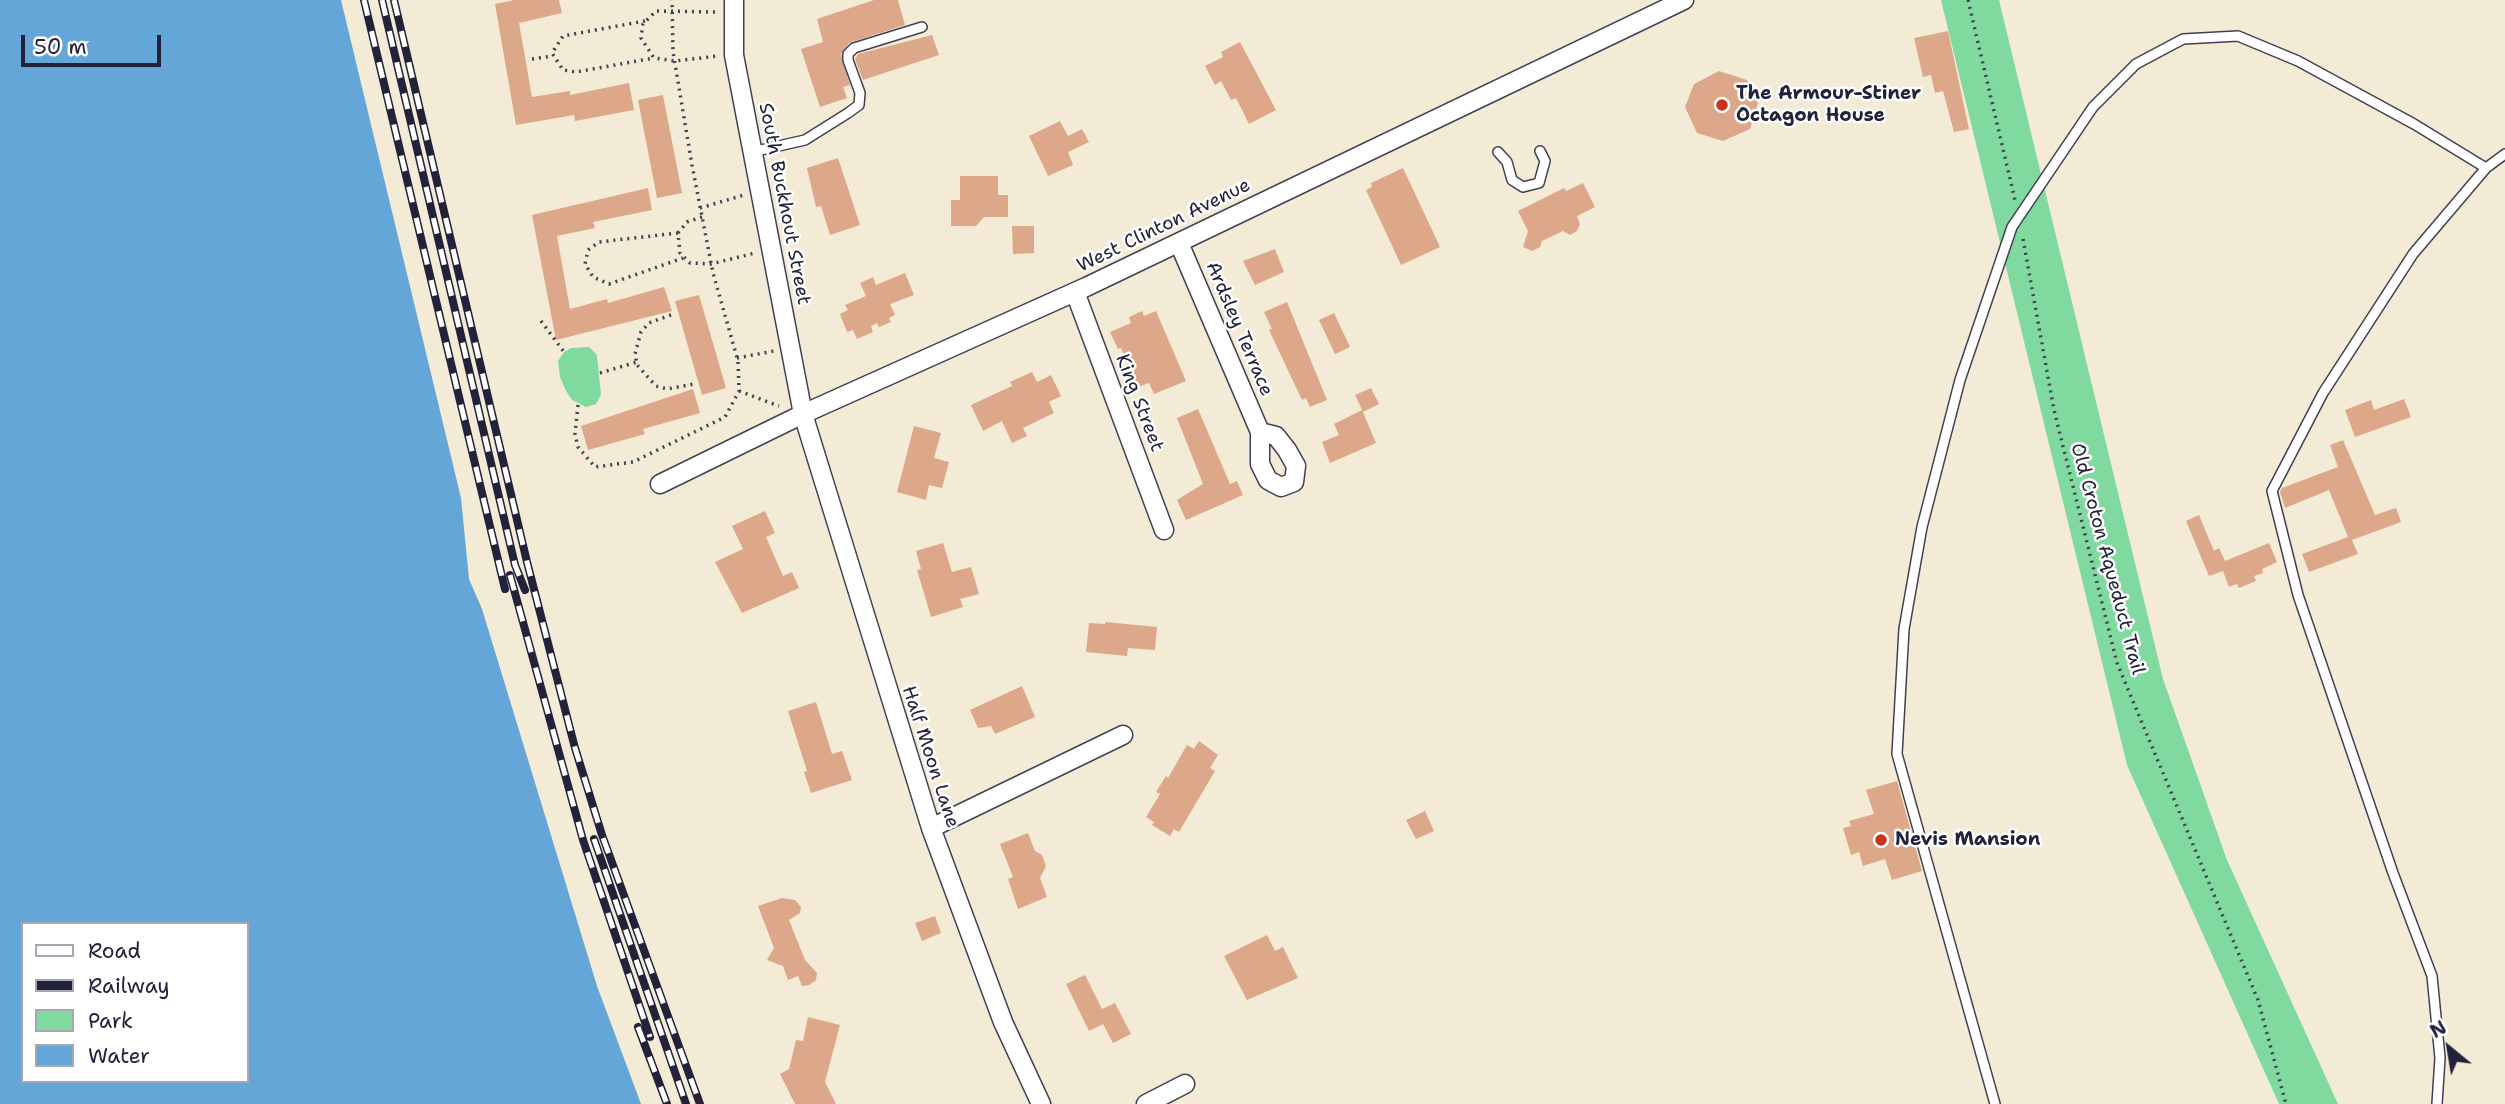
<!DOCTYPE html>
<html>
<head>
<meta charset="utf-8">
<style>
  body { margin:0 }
  #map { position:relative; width:2505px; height:1104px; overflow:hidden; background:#f4ebd6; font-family:"Shantell Sans",sans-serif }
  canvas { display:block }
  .legend { position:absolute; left:21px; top:922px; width:228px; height:161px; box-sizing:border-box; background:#fff; border:2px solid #a7a7b1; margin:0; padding:9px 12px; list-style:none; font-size:21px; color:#22223b }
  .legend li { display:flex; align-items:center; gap:14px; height:35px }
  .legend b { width:35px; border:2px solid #a7a7b1 }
  .north { position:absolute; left:2414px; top:1013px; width:70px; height:70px; -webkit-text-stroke:5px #fff; paint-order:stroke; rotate:330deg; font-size:19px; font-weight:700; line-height:28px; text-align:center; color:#22223b }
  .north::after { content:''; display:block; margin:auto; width:24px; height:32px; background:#22223b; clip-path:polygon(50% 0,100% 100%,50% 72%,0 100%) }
  .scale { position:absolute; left:21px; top:35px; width:140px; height:32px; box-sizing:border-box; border:4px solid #22223b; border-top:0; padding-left:9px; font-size:21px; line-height:24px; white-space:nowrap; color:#22223b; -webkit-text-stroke:5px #fff; paint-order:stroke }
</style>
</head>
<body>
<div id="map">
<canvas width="2505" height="1104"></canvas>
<ul class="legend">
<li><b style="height:9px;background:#fff"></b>Road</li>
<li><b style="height:9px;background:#22223b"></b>Railway</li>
<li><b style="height:19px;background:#80daa0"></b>Park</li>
<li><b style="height:19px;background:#64a6d8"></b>Water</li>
</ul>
<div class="north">N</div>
<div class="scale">50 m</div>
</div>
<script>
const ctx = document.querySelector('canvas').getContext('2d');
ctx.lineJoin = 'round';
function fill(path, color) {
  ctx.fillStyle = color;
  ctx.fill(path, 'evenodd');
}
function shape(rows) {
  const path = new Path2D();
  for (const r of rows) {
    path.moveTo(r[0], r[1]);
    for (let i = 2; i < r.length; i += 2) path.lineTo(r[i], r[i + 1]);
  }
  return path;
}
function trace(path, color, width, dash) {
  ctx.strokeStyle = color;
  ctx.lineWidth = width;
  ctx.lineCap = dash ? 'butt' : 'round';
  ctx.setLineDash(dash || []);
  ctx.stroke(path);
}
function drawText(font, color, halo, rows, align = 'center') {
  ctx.font = font + ' "Shantell Sans",sans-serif';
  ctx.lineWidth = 5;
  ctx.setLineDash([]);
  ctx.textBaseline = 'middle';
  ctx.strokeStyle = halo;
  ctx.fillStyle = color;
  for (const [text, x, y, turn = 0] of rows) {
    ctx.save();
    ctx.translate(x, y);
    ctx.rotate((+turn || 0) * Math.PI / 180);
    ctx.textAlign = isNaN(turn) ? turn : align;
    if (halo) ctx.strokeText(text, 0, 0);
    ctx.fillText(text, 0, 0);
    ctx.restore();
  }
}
fill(shape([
  [1941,0,1999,0,2163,679,2227,860,2338,1104,2279,1104,2127,765],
  [589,347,597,355,601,395,596,404,586,407,572,400,566,391,560,377,558,361,564,352,571,348]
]), '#80daa0');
fill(shape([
  [0,0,341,0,461,498,469,579,482,609,597,986,641,1104,0,1104],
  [23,924,247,924,247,1081,23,1081]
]), '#64a6d8');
fill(shape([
  [514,0,559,0,562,13,519,23,532,97,570,91,570,95,629,83,634,110,575,121,574,115,516,125,495,4],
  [874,0,898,0,905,25,849,43,841,54,850,85,843,87,847,98,820,107,801,49,823,42,817,19],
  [1948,31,1969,129,1954,132,1943,91,1935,93,1931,75,1923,77,1914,38],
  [932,35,939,55,863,80,855,59,858,54],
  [1240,42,1276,110,1249,124,1236,98,1231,100,1221,81,1215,85,1205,66,1223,57,1221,52],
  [1719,71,1747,80,1758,103,1750,129,1723,141,1697,133,1685,107,1694,84],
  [663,95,682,193,657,198,638,100],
  [1060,121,1068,136,1082,129,1089,142,1068,152,1073,165,1048,176,1029,136],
  [838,158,860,225,830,235,821,206,816,207,807,168],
  [1403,168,1440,247,1401,265,1366,190,1372,187,1371,183],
  [960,176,998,176,998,195,1008,195,1008,217,984,217,976,226,951,226,951,200,960,200],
  [1583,183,1595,207,1577,216,1580,224,1577,231,1570,235,1563,231,1542,241,1540,247,1532,251,1523,247,1528,231,1518,211,1564,188,1566,191],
  [648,188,652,210,593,222,595,228,557,236,570,309,607,299,608,303,664,287,672,311,556,340,532,215],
  [1012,226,1034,226,1034,253,1013,254],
  [1275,249,1284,272,1255,285,1243,261],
  [905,273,914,295,890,304,895,315,889,318,891,322,879,327,877,323,871,326,873,332,857,339,853,330,847,332,840,314,848,310,845,305,866,296,860,283,873,277,876,285],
  [699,295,726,388,702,395,675,301],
  [1287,302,1327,400,1310,407,1306,398,1302,400,1269,330,1272,329,1264,312],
  [1142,311,1144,316,1156,311,1186,381,1154,394,1149,383,1138,387,1121,348,1118,349,1110,332,1131,323,1129,317],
  [1334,313,1350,347,1335,354,1319,320],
  [1032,372,1037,382,1051,375,1061,396,1049,402,1054,413,1023,428,1027,436,1012,443,1002,421,983,431,971,405,1012,386,1010,382],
  [1371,388,1379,404,1363,412,1355,395],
  [693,389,700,413,643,429,645,434,588,450,581,426],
  [2404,399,2411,417,2355,437,2345,410,2371,400,2374,410],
  [1198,409,1230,484,1237,481,1243,495,1186,520,1177,500,1203,484,1177,418],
  [1362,410,1376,443,1330,463,1322,442,1339,435,1334,424],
  [914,426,941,433,934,458,949,462,942,488,929,485,926,500,897,492],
  [2343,440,2375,515,2396,508,2401,522,2352,540,2358,554,2309,572,2302,554,2348,537,2329,490,2285,508,2280,492,2282,488,2338,467,2330,445],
  [765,511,775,533,766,537,783,576,792,572,799,588,742,613,715,562,743,549,732,526],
  [2199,515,2214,551,2219,548,2225,561,2269,543,2277,562,2262,569,2263,573,2254,576,2256,581,2239,588,2237,584,2229,587,2223,571,2209,576,2186,521],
  [943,543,952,572,971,567,979,594,960,599,963,607,931,617,917,570,921,569,916,551],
  [1105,622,1157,627,1155,650,1128,648,1127,656,1086,652,1089,623,1105,624],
  [1022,686,1035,717,995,734,991,726,978,728,970,710],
  [816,702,832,754,842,751,852,780,811,793,804,772,807,771,788,711],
  [1199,741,1218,755,1210,768,1215,771,1179,832,1174,829,1170,836,1152,825,1154,822,1146,817,1160,794,1156,792,1166,776,1168,778,1187,745,1194,749],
  [1897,781,1922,871,1892,880,1885,859,1863,866,1859,852,1851,855,1843,828,1851,826,1849,821,1874,814,1866,790],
  [1425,811,1434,831,1416,839,1406,820],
  [1028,833,1035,851,1042,855,1046,866,1040,878,1047,897,1018,909,1008,879,1013,877,1000,844],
  [782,898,795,900,801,907,800,913,789,920,805,960,817,973,816,980,809,985,802,986,798,976,788,980,783,966,767,960,774,948,758,906],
  [935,916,941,933,922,941,915,923],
  [1267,935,1275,951,1283,947,1298,978,1247,1000,1224,956],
  [1085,975,1102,1009,1115,1003,1131,1034,1113,1043,1103,1024,1089,1031,1066,984],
  [808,1017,840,1025,825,1082,836,1104,795,1104,780,1074,789,1069,796,1040,803,1041]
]), '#dca889');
const service = shape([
  [752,152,805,140,848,113,859,105,860,93,848,60,848,54,854,48,922,27],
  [1498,152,1507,162,1512,180,1523,187,1539,183,1545,161,1540,151],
  [1995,1104,1897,754,1904,629,1922,527,1960,380,2012,227,2093,107,2136,64,2183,39,2238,36,2298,61,2414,124,2486,168],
  [2437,1104,2440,1058,2432,976,2393,873,2298,595,2272,491,2323,393,2413,254,2486,168,2505,154]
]);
const minor = shape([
  [734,0,734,55,803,414,931,828,1003,1022,1041,1104],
  [1179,243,1260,432,1260,464,1268,480,1281,487,1294,482,1296,466,1287,450,1276,436,1260,432],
  [1075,292,1164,530],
  [660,484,803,414,1086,287,1684,0],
  [931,828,1123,735],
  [1146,1104,1185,1084]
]);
trace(service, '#424052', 12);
trace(minor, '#424052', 21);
trace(shape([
  [1968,0,2015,200],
  [715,12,656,11,643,24,641,38,654,58,675,61,718,56],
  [645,21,563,36,552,53,563,70,576,72,654,58],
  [532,59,553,56],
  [700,208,744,195],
  [702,217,687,222,678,233,680,253,690,263,711,264,755,253],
  [678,233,599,242,588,250,585,264,593,277,609,284,683,258],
  [2023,239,2054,410,2117,663,2258,1000,2286,1104],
  [671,315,649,323,641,332,635,354,637,365,656,386,667,389,694,384],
  [541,321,564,352],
  [737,358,774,351],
  [600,373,637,362],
  [739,391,779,406],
  [578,405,575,434,578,447,595,467,633,462,725,417,739,391,738,361,713,273,692,165,673,52,672,0]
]), '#424052', 3.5, [2, 5]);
trace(service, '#fff', 9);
trace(minor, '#fff', 18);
const rail = shape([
  [364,0,505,589],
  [382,0,515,565,525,590],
  [394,0,527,562,575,748,602,835,700,1104],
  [510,575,583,840,650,1037],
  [594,839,686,1104],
  [638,1027,667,1104]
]);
trace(rail, '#22223b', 8);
trace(rail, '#fff', 5, [16]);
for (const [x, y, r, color] of [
  [1722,105,7,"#c8321e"],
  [1881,840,7,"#c8321e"]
]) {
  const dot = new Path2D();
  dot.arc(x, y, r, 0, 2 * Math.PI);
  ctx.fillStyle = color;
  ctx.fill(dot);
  trace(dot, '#fff', 2.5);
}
drawText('bold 19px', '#22223b', '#fff', [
  ["The Armour-Stiner",1736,94],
  ["Octagon House",1736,116],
  ["Nevis Mansion",1895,840]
], 'left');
drawText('19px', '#22223b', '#fff', [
  ["South Buckhout Street",784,204,79],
  ["West Clinton Avenue",1164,226,-26],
  ["Ardsley Terrace",1239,329,67],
  ["King Street",1139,403,69],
  ["Old Croton Aqueduct Trail",2107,559,75],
  ["Half Moon Lane",930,757,72]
]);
</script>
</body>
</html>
